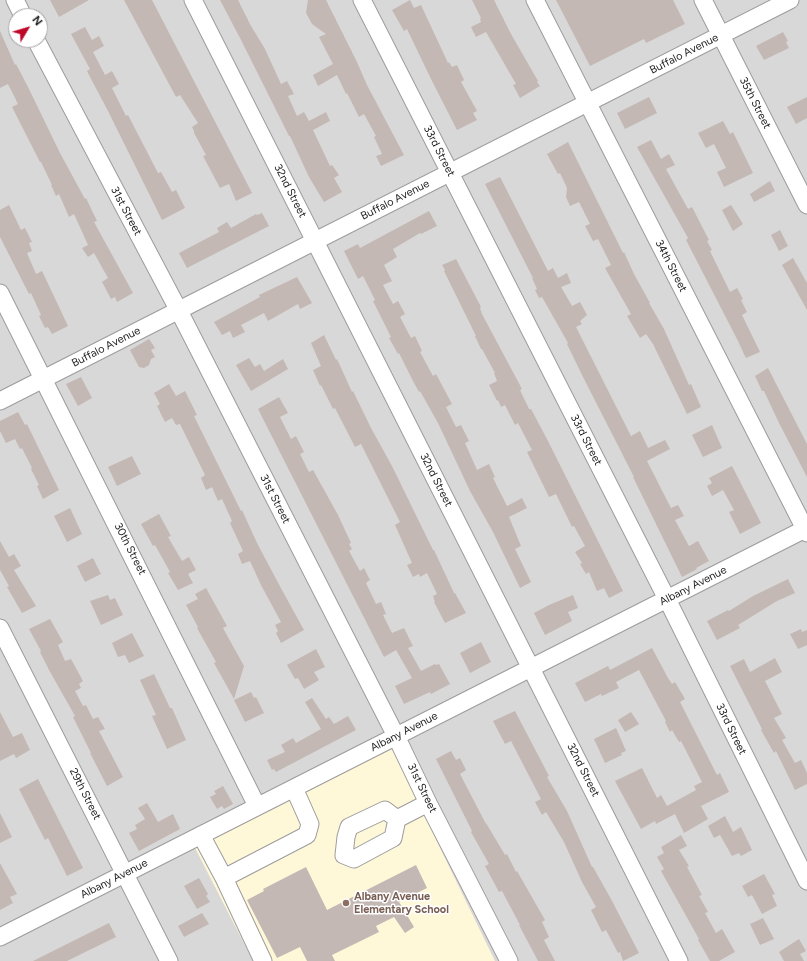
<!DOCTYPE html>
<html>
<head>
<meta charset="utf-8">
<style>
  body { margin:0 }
  #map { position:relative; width:807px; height:961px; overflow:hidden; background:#ece6e1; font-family:Figtree,sans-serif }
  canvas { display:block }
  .north { position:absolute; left:8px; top:8px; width:40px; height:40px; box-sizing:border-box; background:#fff; border:1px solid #a4a4a4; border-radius:50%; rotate:52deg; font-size:11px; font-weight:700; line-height:16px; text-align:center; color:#1b1b1b }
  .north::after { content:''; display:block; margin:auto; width:14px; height:18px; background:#bf0728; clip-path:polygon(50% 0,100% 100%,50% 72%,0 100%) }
</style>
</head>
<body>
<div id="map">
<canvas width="807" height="961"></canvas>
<div class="north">N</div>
</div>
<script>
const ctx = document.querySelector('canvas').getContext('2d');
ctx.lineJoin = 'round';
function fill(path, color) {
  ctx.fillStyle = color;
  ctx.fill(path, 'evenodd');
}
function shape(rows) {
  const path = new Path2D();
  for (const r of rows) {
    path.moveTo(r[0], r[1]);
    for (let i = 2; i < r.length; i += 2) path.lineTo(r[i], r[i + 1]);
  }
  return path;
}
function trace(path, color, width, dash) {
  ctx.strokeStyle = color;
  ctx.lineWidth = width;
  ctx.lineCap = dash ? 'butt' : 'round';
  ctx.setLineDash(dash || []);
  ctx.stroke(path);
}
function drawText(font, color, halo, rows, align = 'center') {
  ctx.font = font + ' Figtree,sans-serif';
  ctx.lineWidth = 3;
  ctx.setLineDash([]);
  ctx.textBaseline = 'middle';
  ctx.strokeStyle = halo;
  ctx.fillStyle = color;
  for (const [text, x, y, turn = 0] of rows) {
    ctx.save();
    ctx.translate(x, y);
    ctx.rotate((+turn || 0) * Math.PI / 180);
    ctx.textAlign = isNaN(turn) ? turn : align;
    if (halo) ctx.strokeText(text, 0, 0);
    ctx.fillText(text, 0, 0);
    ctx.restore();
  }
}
fill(shape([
  [0,0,807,0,807,961,0,961],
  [16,16,40,16,40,40,16,40]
]), '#d9d8d8');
fill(shape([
  [392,749,495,961,253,961,194,846]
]), '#fef7d8');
fill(shape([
  [50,0,89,0,59,17],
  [124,0,152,0,252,193,236,201,229,184,220,188,203,156,206,155,194,133,194,131,192,127,198,123,180,95,176,97],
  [220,0,238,0,251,26,265,49,281,84,287,81,294,94,288,96,297,116,304,112,309,121,326,112,330,121,313,130,330,166,332,165,339,175,334,178,342,192,324,202,309,177,290,136,289,136,240,38],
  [308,0,326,0,356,60,367,85,404,155,381,166,376,156,382,154,374,137,376,136,364,114,359,117,347,93,346,94,337,75,318,86,313,75,333,64,319,37,326,34,312,24,306,13],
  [410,0,414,8,421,5,448,63,449,62,452,67,457,65,464,80,461,82,477,111,473,113,477,120,457,130,431,79,407,29,404,31,392,10],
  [472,0,494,0,511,34,538,81,537,82,540,86,520,98,513,85,516,84,486,32,476,37,471,27,481,22,480,19,481,18],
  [556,0,673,0,685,24,646,43,644,39,590,66],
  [85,27,92,40,99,36,104,46,93,52,105,75,112,71,119,84,112,88,126,116,128,115,158,173,161,172,172,192,176,190,185,208,162,220,108,111,90,77,87,71,90,69,71,34],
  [0,31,15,65,16,64,28,87,60,153,85,199,86,198,97,221,94,222,133,293,117,302,115,297,111,299,102,282,108,278,94,253,88,257,82,248,88,245,74,214,69,217,59,194,56,196,51,185,52,185,41,162,40,162,12,107,18,104,8,84,0,88],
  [783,32,788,41,786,42,789,48,764,60,756,46],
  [649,97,657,113,625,129,617,113],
  [807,97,807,118,796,124,787,107],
  [723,121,730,134,733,132,753,173,724,187,717,172,726,168,714,144,706,148,698,133],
  [651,140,661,159,669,154,675,165,666,169,688,209,692,207,709,240,707,241,712,250,710,251,730,292,737,288,743,299,741,300,747,312,742,315,760,352,746,358,743,352,738,341,686,240,688,238,637,147],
  [568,142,623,253,624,252,634,274,650,303,649,303,664,329,689,385,691,384,701,407,687,414,653,344,646,334,640,338,627,316,631,314,605,268,611,265,598,239,593,241,585,226,590,224,579,202,570,206,566,197,567,188,560,173,558,174,547,154],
  [500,177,548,271,553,268,558,278,567,273,571,283,561,287,572,306,580,302,587,315,580,321,582,324,576,327,631,436,640,431,648,448,665,440,670,449,647,461,671,508,678,505,684,516,675,520,689,546,698,541,709,561,696,568,697,569,682,577,633,477,634,477,583,377,567,344,568,343,542,297,539,298,535,290,537,289,532,278,533,278,485,184],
  [770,181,775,191,754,202,750,194],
  [9,205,21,230,25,228,32,242,29,243,32,251,27,253,36,274,42,271,68,326,52,334,48,327,45,328,39,316,41,315,31,293,29,294,0,237,0,210],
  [731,205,743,224,733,231,722,210],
  [429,211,437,226,421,234,420,233,393,249,397,257,384,265,392,281,383,285,393,304,398,301,405,314,400,317,411,338,415,336,422,351,420,352,433,376,436,374,452,404,446,407,456,427,461,425,469,441,465,443,477,470,489,464,495,477,493,478,507,506,522,498,527,508,509,517,521,546,515,549,531,582,520,588,493,532,470,491,438,423,420,391,419,392,413,381,399,353,398,354,389,338,391,337,373,301,375,300,363,276,358,279,344,251,358,244,360,248],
  [262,213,269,226,187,268,179,253,219,232,217,228,227,222,231,228,256,214,257,215],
  [780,230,788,246,779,251,771,235],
  [793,258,807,283,807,310,782,265],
  [456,259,481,307,480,308,482,314,522,389,520,390,529,409,531,409,548,441,623,591,609,598,604,588,597,591,589,572,586,574,580,564,582,563,575,552,585,546,574,526,572,527,556,494,549,497,527,452,532,450,518,423,515,425,505,405,501,407,498,400,497,401,489,385,497,381,494,373,495,373,482,349,481,349,475,336,476,336,444,271,445,270,442,265],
  [297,277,312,303,300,309,298,304,268,321,264,313,241,325,245,332,233,338,230,331,222,335,214,322,260,297,259,295],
  [324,335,336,360,337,359,352,392,353,391,371,428,392,466,433,550,434,550,454,593,455,593,466,613,445,623,434,602,435,602,433,596,437,594,427,573,420,577,419,574,413,577,407,565,412,563,395,525,400,522,361,444,355,447,335,408,333,409,321,385,320,386,313,370,321,366,311,343],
  [149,339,155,348,151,350,155,357,151,359,149,365,144,368,139,367,130,350],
  [249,358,255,367,260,364,264,371,283,359,288,369,251,391,236,365],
  [768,368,807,444,807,477,779,423,764,391,762,391,755,376],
  [81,377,92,398,78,406,66,384],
  [169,384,176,396,185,391,197,415,194,416,241,511,242,510,257,543,283,592,304,630,281,643,276,633,278,631,275,625,281,622,261,585,250,561,242,564,238,554,243,551,230,523,232,521,222,499,218,501,212,487,206,490,201,478,205,475,180,424,176,425,172,418,165,422,157,406,160,404,154,393],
  [279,397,288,413,280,417,291,439,296,436,304,452,300,454,309,472,313,470,338,515,351,543,349,544,352,549,349,551,360,571,364,568,370,580,366,583,376,604,381,602,386,614,383,615,392,633,404,628,413,646,408,648,421,671,435,664,436,665,439,664,450,684,431,694,430,692,404,704,395,686,412,678,396,650,384,657,258,409],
  [18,412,25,425,27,424,59,490,43,499,37,486,39,485,31,469,32,468,22,448,20,449,15,439,6,443,0,431,0,421],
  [712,425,722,448,703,457,692,435],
  [132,456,141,474,117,486,108,467],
  [732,466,761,523,740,534,729,512,734,510,723,490,712,496,707,486,712,483,709,478],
  [70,508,82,534,67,542,54,516],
  [159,514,171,536,168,537,182,561,189,557,196,570,188,574,193,583,178,590,168,573,170,572,155,545,153,546,141,524],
  [0,541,9,557,14,554,21,566,14,570,36,606,22,613,7,587,9,586,0,570],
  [93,558,101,574,85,582,77,566],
  [788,579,795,593,777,601,738,625,740,628,717,640,707,621,728,610,729,611,753,596],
  [206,588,227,626,223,628,244,666,234,699,214,663,216,662,197,628,198,627,186,605,198,599,195,594],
  [108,595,110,600,115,598,123,615,101,625,90,601],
  [573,595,578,608,568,612,572,621,545,635,534,613,549,605],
  [50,619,63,642,58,645,65,661,71,659,83,681,79,684,81,688,75,691,83,706,86,705,93,719,98,717,105,729,99,731,123,777,107,786,90,753,91,753,73,717,75,716,49,670,40,652,41,651,29,629],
  [801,629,802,632,807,630,807,645,798,649,790,634],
  [132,633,144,656,129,663,125,655,118,657,112,643],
  [481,642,491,662,470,673,460,653],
  [652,648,668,678,672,684,675,682,685,699,680,702,717,775,720,773,729,792,701,806,708,819,684,833,675,814,656,824,655,821,641,829,615,781,642,768,657,798,661,795,667,806,696,790,694,786,702,782,681,741,679,742,672,730,670,732,665,722,666,721,639,670,616,682,619,688,602,696,601,694,585,702,575,683,608,666,610,670],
  [316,649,325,667,314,672,319,680,304,689,298,678,295,679,287,665],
  [775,658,782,672,765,681,782,714,774,718,786,738,782,740,795,763,801,760,807,773,807,784,795,790,776,751,774,753,761,730,762,729,730,666,744,659,750,672],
  [154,674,170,708,172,708,186,740,167,749,152,716,156,715,140,680],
  [251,692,254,698,256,697,264,713,245,722,234,700],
  [312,698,326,719,329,717,334,724,348,716,356,730,276,772,274,769,272,770,267,760,285,752,281,745,293,738,296,743,321,729,305,702],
  [515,711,549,776,547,777,567,811,592,867,593,867,611,899,639,953,623,961,620,952,618,953,606,930,602,932,591,910,596,907,582,882,564,842,546,812,542,815,535,802,541,799,511,741,505,744,493,721],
  [0,712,13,737,22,733,30,750,16,758,14,754,0,761],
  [631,712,639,724,625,732,618,720],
  [616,728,626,751,621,753,622,755,605,763,594,739],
  [451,751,456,760,460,758,466,770,460,774,486,824,486,823,505,855,507,854,516,872,517,871,545,920,542,922,549,937,544,940,555,961,538,961,519,925,520,925,502,891,499,892,485,866,489,864,471,832,472,831,436,759],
  [38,779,83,868,67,876,48,838,45,840,19,789],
  [223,786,233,804,224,809,222,806,217,809,210,797,216,794,214,791],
  [147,803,158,822,173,814,180,829,139,851,129,833,137,829,135,825,145,819,138,808],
  [0,813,12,837,0,843],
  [725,816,733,832,741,827,752,850,741,856,739,853,732,856,720,835,714,838,708,826],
  [681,835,687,846,679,850,689,866,687,867,702,895,699,896,708,912,705,913,716,933,722,929,735,952,719,961,710,961,698,940,699,939,661,871,664,869,657,857,664,853,661,847],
  [0,863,17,894,10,897,13,903,0,910],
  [416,865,427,888,399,902,414,927,405,933,394,917,376,926,379,932,332,955,335,961,307,961,300,947,277,958,247,900,264,891,263,889,306,867,327,910],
  [764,874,775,894,772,895,777,906,762,914,752,895,748,897,742,886],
  [199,878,208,894,206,896,210,902,197,909,184,886],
  [202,913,209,924,184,937,178,926],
  [763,918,774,939,760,945,750,924],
  [109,923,116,937,67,961,33,961],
  [799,939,806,951,800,954,804,961,784,961,779,952]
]), '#c3b8b4');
const minor = shape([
  [15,0,23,16],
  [193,0,679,961],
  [362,0,667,599,807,881],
  [535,0,807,533],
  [703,0,807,205],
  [36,40,179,311,396,736,428,803,509,961],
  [0,293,257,806],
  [0,401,790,0],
  [0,628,169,961],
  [397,819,385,810,349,827,346,837,344,855,354,859,393,838,397,819,428,803],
  [201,835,224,878,307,835,310,824,294,788],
  [224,878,263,961],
  [0,937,807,528]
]);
trace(minor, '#9c9c9c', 19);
trace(minor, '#fff', 17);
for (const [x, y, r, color] of [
  [346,903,4,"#8d6e63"]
]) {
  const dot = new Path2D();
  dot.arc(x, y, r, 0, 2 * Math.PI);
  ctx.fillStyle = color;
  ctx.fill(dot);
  trace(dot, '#fff', 1.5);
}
drawText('11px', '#1b1b1b', '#fff', [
  ["Buffalo Avenue",684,54,-27],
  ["35th Street",755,103,63],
  ["33rd Street",439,151,63],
  ["32nd Street",290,191,63],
  ["Buffalo Avenue",395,200,-27],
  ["31st Street",126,211,62],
  ["34th Street",671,266,63],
  ["Buffalo Avenue",106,347,-27],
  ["33rd Street",586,440,63],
  ["32nd Street",436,480,63],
  ["31st Street",275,499,63],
  ["30th Street",130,549,63],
  ["Albany Avenue",693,586,-27],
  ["33rd Street",731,729,64],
  ["Albany Avenue",404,732,-27],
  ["32nd Street",583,770,63],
  ["31st Street",422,788,64],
  ["29th Street",85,794,63],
  ["Albany Avenue",114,879,-27]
]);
drawText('bold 11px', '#785e54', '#fff', [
  ["Albany Avenue",354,897],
  ["Elementary School",354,910]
], 'left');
</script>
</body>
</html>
